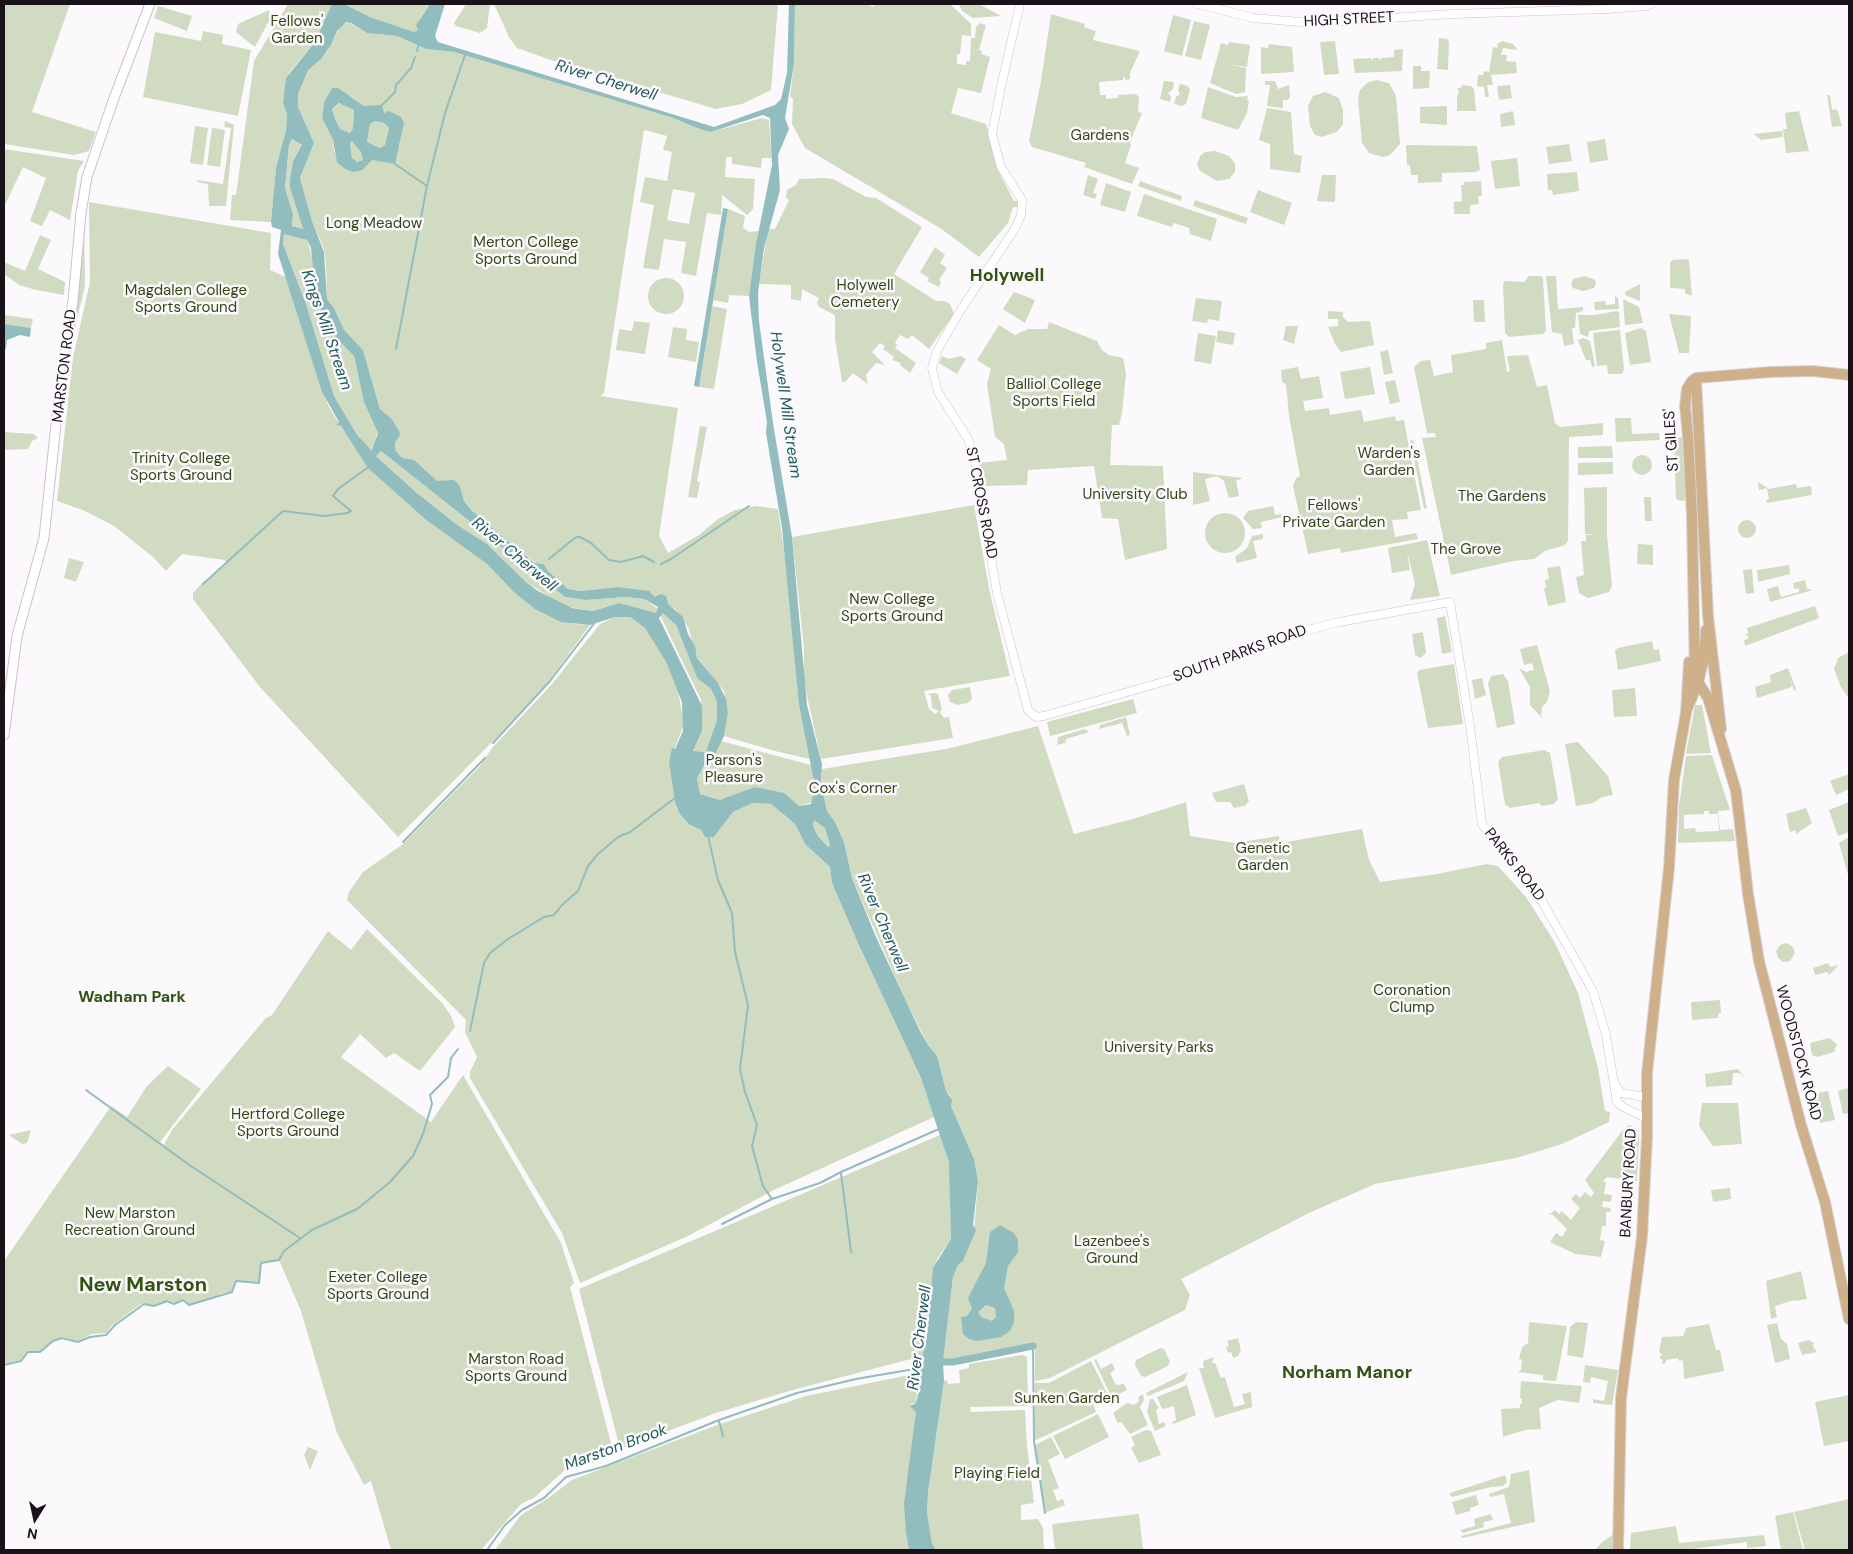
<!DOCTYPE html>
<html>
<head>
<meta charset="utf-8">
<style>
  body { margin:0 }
  #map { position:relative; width:1853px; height:1554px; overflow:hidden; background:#fcf9fd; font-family:"DM Sans",sans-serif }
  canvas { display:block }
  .frame { position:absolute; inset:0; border:5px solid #191319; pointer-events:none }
  .north { position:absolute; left:10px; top:1494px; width:50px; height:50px; -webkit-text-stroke:4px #fcf9fd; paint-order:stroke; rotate:190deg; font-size:14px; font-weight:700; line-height:20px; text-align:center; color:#191319 }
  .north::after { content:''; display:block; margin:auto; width:18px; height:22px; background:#191319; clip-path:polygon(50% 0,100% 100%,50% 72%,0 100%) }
</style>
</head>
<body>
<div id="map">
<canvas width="1853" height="1554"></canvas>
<div class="frame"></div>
<div class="north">N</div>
</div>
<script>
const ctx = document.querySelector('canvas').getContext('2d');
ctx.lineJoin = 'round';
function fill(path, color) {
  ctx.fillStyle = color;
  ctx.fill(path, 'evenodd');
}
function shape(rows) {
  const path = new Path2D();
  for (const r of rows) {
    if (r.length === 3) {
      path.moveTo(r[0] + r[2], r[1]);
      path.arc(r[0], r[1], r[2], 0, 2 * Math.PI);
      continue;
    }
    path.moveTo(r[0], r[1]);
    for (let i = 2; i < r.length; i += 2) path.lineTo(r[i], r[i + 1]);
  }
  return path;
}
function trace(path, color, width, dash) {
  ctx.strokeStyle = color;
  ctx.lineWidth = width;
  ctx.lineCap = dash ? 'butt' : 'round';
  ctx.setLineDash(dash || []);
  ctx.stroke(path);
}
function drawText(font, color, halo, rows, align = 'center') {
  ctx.font = font + ' "DM Sans",sans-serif';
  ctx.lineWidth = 5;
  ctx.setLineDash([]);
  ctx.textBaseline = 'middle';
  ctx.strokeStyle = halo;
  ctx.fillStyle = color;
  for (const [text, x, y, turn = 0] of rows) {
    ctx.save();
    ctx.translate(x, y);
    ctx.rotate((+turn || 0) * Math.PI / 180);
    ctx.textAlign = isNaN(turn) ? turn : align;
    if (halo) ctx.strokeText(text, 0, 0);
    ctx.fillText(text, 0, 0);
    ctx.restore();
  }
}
fill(shape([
  [4,4,70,4,32,112,96,132,89,151,74,155,4,144],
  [288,4,332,4,332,6,315,42,289,73,283,103,287,115,286,130,276,168,271,222,230,220,232,195,236,195,254,61],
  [344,4,430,4,420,18,418,30,414,32,370,17],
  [466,4,490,4,487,28,480,33,456,26,454,23],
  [494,4,778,4,771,90,742,104,716,109,548,59,517,48,509,37],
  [795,4,868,4,873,7,875,4,950,4,971,24,971,36,962,35,960,54,957,54,957,64,966,65,966,61,970,61,971,38,975,38,976,27,980,23,986,25,979,50,982,51,981,54,990,57,981,93,958,88,951,113,986,124,1000,174,1014,201,1020,201,1019,207,1013,207,1008,223,979,257,940,228,805,148,792,124,793,99,790,96,794,64],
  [959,4,979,4,1001,16,973,18,962,11],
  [158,6,192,16,187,31,154,18],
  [269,10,271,17,255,47,236,32,238,24],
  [1051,14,1085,24,1084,27,1096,31,1093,40,1140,51,1130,73,1130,79,1126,80,1124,76,1123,80,1099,82,1100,95,1106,95,1106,99,1118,98,1118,95,1136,94,1139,97,1138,112,1142,113,1130,142,1131,145,1125,163,1139,168,1132,184,1084,167,1086,163,1032,147,1029,141,1041,81],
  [1173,15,1191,20,1182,56,1164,51],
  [1194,21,1210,25,1201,60,1185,56],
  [348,22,367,33,397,36,426,49,454,52,673,118,702,130,711,132,762,118,769,120,772,158,762,158,761,168,732,164,732,157,726,157,725,177,755,179,753,209,747,215,722,195,721,215,707,213,696,276,681,273,686,242,664,239,659,270,643,268,654,205,640,202,645,177,667,181,672,152,663,150,667,136,644,130,604,393,600,396,678,408,659,536,668,553,699,535,718,519,735,510,756,506,778,509,788,577,799,705,810,759,775,751,724,736,728,713,724,691,697,657,688,627,675,609,655,597,618,587,581,591,568,589,547,570,544,564,536,563,472,511,464,501,460,486,437,481,402,458,395,450,391,418,380,409,363,350,343,330,334,308,327,299,326,263,324,249,312,221,300,178,314,143,298,107,298,94,307,70,328,50,341,25],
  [332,88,350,96,364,106,376,106,382,110,400,143,395,155,395,164,372,159,345,169,334,151,333,140,322,118,324,102],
  [673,189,695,193,689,224,667,220],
  [203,31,223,35,222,44,251,50,238,116,143,97,155,32,201,41],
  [1439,38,1447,39,1449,42,1448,70,1437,69],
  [1335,41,1339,74,1324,75,1320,42],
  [1503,41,1513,44,1518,50,1503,48,1501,55,1507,55,1506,61,1516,62,1517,73,1491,75,1493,85,1487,85,1489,97,1485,97,1484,87,1477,86,1478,75,1483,75,1484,71,1489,72,1493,47,1498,48,1497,44],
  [1229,42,1250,45,1247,67,1228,64,1246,68,1245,92,1236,94,1210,83,1221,43,1228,45],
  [1269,44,1292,47,1294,72,1261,74,1261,47,1268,48],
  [1403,49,1402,71,1355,73,1353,59,1371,58,1372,61,1373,58,1379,58,1381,61,1381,58,1394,57,1394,50],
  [1413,66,1421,66,1421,71,1430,71,1429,88,1413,89],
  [1376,80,1389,83,1396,96,1400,144,1390,155,1383,157,1369,153,1362,143,1358,99,1360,90,1367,83],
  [1164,81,1174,82,1173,89,1168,93,1171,96,1170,102,1160,99],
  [1265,81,1275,81,1278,89,1289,85,1290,97,1288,100,1283,100,1283,108,1267,106,1270,85,1265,85],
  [1180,84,1188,86,1190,90,1186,104,1182,106,1174,104,1176,97,1180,94,1178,90],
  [1462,85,1471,86,1474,89,1476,111,1457,111,1457,95,1459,93,1457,88,1461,88],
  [1510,85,1512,98,1499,100,1497,86],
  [1208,87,1236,97,1248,96,1247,100,1249,101,1247,113,1238,130,1201,118],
  [1325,92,1339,98,1343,110,1343,124,1337,132,1321,137,1315,135,1310,126,1308,106,1313,96],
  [1827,95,1830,95,1832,110,1836,109,1838,112,1842,126,1832,127],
  [340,103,354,110,353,128,350,133,340,129,335,119,332,109],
  [1447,106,1447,125,1420,123,1420,107],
  [1267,108,1291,112,1294,154,1302,156,1300,173,1270,169,1270,144,1259,140],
  [1513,111,1515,125,1501,127,1500,114],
  [1799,111,1809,151,1786,153,1783,129,1787,129,1785,113],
  [225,121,234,125,226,206,209,206,208,184,197,182,197,180,223,184,231,128,224,127],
  [375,121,384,123,389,128,385,145,380,148,367,142,370,124],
  [195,126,208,128,203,165,190,163],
  [212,128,225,130,220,167,207,165],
  [1782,131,1783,137,1761,140,1754,134],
  [292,139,302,145,293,161,290,179,290,188,303,229,292,226,293,214,285,188,289,145],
  [1605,139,1608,160,1590,163,1587,142],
  [352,140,361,152,363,160,357,162,352,159,350,143],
  [1569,144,1572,161,1549,164,1546,147],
  [1406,145,1477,146,1480,170,1476,172,1442,173,1442,182,1418,183,1418,175,1411,175,1410,165,1407,165],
  [4,149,84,161,78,171,70,220,50,210,42,226,30,221,46,178,23,167,4,207],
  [1215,151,1229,156,1235,163,1235,172,1229,179,1217,181,1200,171,1197,165,1200,156,1205,152],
  [1517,158,1520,186,1495,189,1491,161],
  [1577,172,1579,191,1553,195,1552,190,1548,190,1547,174],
  [1088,175,1098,179,1093,193,1097,194,1095,199,1083,195],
  [1322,175,1336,175,1335,202,1317,201],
  [825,178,833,179,866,197,876,198,922,227,894,274,936,301,944,301,950,304,954,314,929,349,912,335,908,339,900,335,895,342,897,345,895,348,916,363,910,373,900,365,901,363,892,360,894,357,883,349,885,346,880,343,872,352,885,365,876,363,866,375,868,384,853,373,845,382,842,382,835,339,835,315,819,307,817,303,819,298,802,289,801,301,791,299,791,285,759,284,768,229,775,229,789,200,786,198,787,190,796,185,799,179],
  [1140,181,1182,196,1181,201,1138,186],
  [1481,181,1482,195,1478,197,1479,204,1470,205,1470,214,1454,214,1454,202,1462,201,1461,185,1464,185,1464,182],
  [1106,183,1131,192,1125,212,1100,205],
  [1258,190,1292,203,1284,225,1250,212],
  [1144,194,1217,219,1211,241,1190,234,1189,228,1174,223,1172,227,1137,216],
  [1195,200,1248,218,1246,224,1193,206],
  [89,202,271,233,270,270,286,277,319,382,329,407,339,423,337,426,341,426,368,467,425,519,487,564,500,577,574,624,590,625,549,681,495,739,398,837,260,687,193,599,193,593,201,584,228,563,224,560,182,554,166,571,153,557,114,526,85,511,57,501,73,358,90,282],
  [728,209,745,216,743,228,749,232,759,231,749,296,729,295,728,303,713,300],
  [84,214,85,286,71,344,77,303],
  [284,233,307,240,313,260,317,303,337,339,354,356,364,401,378,433,376,436,381,451,565,597,586,600,625,597,644,599,666,615,676,625,697,678,711,689,717,702,717,720,707,752,693,751,702,731,701,700,660,615,619,603,593,611,564,606,526,582,487,544,456,524,417,493,364,445,334,396,306,304,283,244],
  [40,235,51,240,38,269,65,282,64,295,36,290,19,285,4,274,4,262,25,271],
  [935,247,945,255,940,263,947,268,939,280,941,282,939,287,927,281,929,278,920,272],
  [1686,259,1689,260,1692,296,1685,293,1685,289,1670,288,1670,263,1672,260],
  [1529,276,1540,276,1543,278,1546,331,1543,334,1509,337,1505,333,1503,284,1505,281,1524,282],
  [1546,276,1556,276,1558,309,1583,307,1583,311,1576,313,1575,328,1572,328,1574,344,1564,346,1562,334,1552,332],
  [1585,276,1595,280,1596,284,1594,288,1583,291,1573,288,1571,284,1573,279],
  [666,296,18],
  [1640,284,1640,301,1625,295,1625,292],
  [1014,292,1035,300,1025,323,1003,309],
  [1615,296,1618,298,1619,309,1595,310,1594,302,1605,301,1606,305,1615,304],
  [1196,298,1222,301,1219,321,1208,319,1207,323,1192,321],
  [1623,299,1639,307,1643,323,1625,325],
  [1473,300,1484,300,1485,322,1474,322],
  [712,306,727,309,714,389,699,387],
  [1328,311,1343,312,1343,317,1348,322,1370,321,1374,345,1341,352,1335,344,1328,327,1338,326,1338,319,1328,319],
  [1617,311,1619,312,1620,327,1589,331,1588,337,1580,334,1578,315,1595,315],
  [1669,314,1691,316,1689,353,1679,353],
  [4,315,33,319,31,328,4,324],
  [634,321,650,323,645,354,616,350,619,329,632,331],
  [1049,322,1097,341,1102,350,1109,355,1123,358,1126,374,1122,413,1119,425,1112,425,1110,465,1163,466,1167,549,1125,560,1118,519,1102,518,1094,466,1028,470,1027,485,983,486,979,463,1007,460,1004,444,995,437,987,384,991,369,977,360,999,325,1015,335,1028,329,1047,329],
  [1286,326,1298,326,1294,344,1283,340],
  [673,327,687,329,686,340,699,342,696,362,668,357],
  [1641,328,1646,331,1651,362,1630,365,1625,333],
  [1218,330,1235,333,1233,345,1216,342],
  [1620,330,1624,370,1622,374,1608,374,1607,365,1597,366,1593,333],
  [1198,333,1216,336,1211,364,1194,361],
  [1583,338,1590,341,1595,366,1592,367,1590,360,1586,360,1579,343,1578,340],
  [1502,340,1507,372,1510,371,1507,356,1528,355,1537,387,1547,385,1555,423,1560,427,1603,423,1603,435,1569,437,1568,541,1565,545,1545,551,1534,559,1513,561,1451,575,1422,438,1436,437,1435,433,1427,433,1414,367,1421,361,1430,360,1434,376,1453,372,1451,355,1486,349,1486,343],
  [1388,350,1393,373,1384,375,1380,352],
  [942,356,949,359,961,356,966,359,957,374,939,363],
  [1298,367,1301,379,1319,376,1323,398,1303,401,1305,411,1329,408,1330,415,1361,410,1364,422,1395,416,1396,421,1404,420,1421,510,1407,512,1408,519,1392,520,1395,537,1416,533,1418,539,1341,553,1340,548,1308,554,1293,486,1296,478,1300,476,1289,416,1286,384,1282,382,1281,370],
  [1370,367,1375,394,1345,399,1340,372],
  [1395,380,1400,402,1390,404,1385,382],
  [1615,418,1631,418,1632,434,1659,433,1660,440,1616,442],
  [700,426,707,427,697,481,700,482,697,498,688,497],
  [4,432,34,434,38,438,32,441,28,449,4,450],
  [1682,437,1686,500,1680,501,1676,499,1674,438],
  [1410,439,1414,442,1427,508,1424,509],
  [1612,446,1613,458,1578,458,1578,447],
  [1642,465,10],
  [1613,462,1613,474,1578,475,1578,463],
  [1193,472,1243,478,1236,481,1239,496,1229,498,1224,481,1217,476,1205,479,1210,501,1193,505],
  [1758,482,1769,489,1796,484,1797,488,1811,486,1812,495,1767,503,1766,500,1769,499,1767,488,1759,490],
  [1607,487,1607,534,1612,586,1609,592,1588,598,1579,593,1576,577,1584,575,1581,541,1586,541,1586,535,1597,534,1585,534,1584,488],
  [1644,497,1651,497,1652,521,1645,521],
  [974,505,990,593,1010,676,924,691,929,709,935,714,939,711,932,708,931,696,928,694,935,693,938,694,942,709,940,712,944,718,949,717,953,738,821,759,804,682,804,648,792,537],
  [1273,506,1275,515,1282,514,1282,517,1261,522,1262,528,1253,529,1243,518,1248,511],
  [1225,533,20],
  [1747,529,9],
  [1263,534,1263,539,1253,541,1257,558,1237,563,1235,557,1247,548,1252,536],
  [1427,540,1440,596,1410,600,1415,584,1407,550,1410,570,1392,573,1388,548],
  [1638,544,1653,545,1653,565,1637,564],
  [69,558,84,562,76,582,64,578],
  [1789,565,1790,574,1758,582,1757,570],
  [1560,566,1566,602,1548,606,1544,589,1546,587,1545,580,1549,579,1547,568],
  [1752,569,1754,593,1746,594,1743,570],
  [1805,580,1807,589,1813,590,1770,602,1767,589,1778,586,1781,597,1799,592,1799,588,1794,589,1793,583],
  [1815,606,1819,618,1745,646,1744,640,1748,639,1748,636,1743,635,1748,634,1747,628],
  [1445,616,1452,652,1442,654,1437,618],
  [615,617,630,617,645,628,666,662,678,691,684,724,669,763,675,802,690,825,701,830,705,837,714,837,733,812,743,806,752,803,771,804,795,824,805,844,830,867,832,883,857,941,921,1078,934,1117,774,1190,688,1236,580,1283,562,1233,470,1078,470,1072,477,1057,465,1032,466,1020,347,900,349,892,363,872,403,844,480,766,492,748,552,684,600,624],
  [1423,632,1426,653,1420,658,1415,655,1412,634],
  [1652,641,1654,650,1659,649,1661,661,1618,670,1615,651,1618,648],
  [1537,645,1550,691,1547,702,1542,707,1541,715,1543,719,1530,705,1530,687,1519,668,1526,672,1534,670,1532,663,1524,665,1520,649],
  [1849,652,1849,699,1841,687,1834,669,1838,658],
  [1454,664,1463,724,1428,728,1417,673,1419,670],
  [1788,668,1796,689,1794,691,1788,673,1792,686,1789,688,1757,698,1755,687,1771,682,1770,675],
  [1503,674,1508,681,1515,724,1497,728,1488,684,1491,676],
  [1482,678,1486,695,1475,699,1472,680],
  [970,687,972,699,968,703,957,705,950,702,948,695,952,690],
  [1635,688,1637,716,1614,717,1612,690],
  [1133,699,1137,713,1050,736,1047,722],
  [1695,705,1702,705,1711,753,1686,754],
  [1126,717,1130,735,1127,736,1122,723,1099,729,1100,725],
  [1038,726,1074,834,1133,819,1186,802,1190,836,1235,843,1279,836,1280,843,1362,829,1369,860,1380,882,1437,874,1487,864,1498,866,1526,897,1554,941,1578,993,1598,1068,1605,1111,1610,1112,1609,1122,1562,1144,1516,1158,1375,1184,1311,1212,1181,1279,1190,1295,1185,1310,1050,1378,1035,1381,1035,1343,943,1362,953,1277,958,1265,963,1261,974,1232,978,1181,974,1159,951,1106,950,1095,946,1092,937,1056,928,1045,904,997,852,878,844,842,835,822,827,811,821,789,822,769,946,749],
  [1085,729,1089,732,1066,739,1065,743,1057,745,1058,737],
  [721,741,811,765,815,787,813,802,799,806,790,799,728,798,720,800,700,794,697,778],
  [1578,742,1608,776,1613,795,1602,797,1593,803,1576,806,1565,744],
  [1544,750,1550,753,1558,799,1554,804,1542,806,1539,803,1510,808,1505,804,1498,762,1502,757],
  [1712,755,1730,810,1718,811,1720,830,1733,829,1735,841,1678,843,1679,806,1686,756],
  [1704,811,1709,811,1709,814,1718,814,1719,831,1696,832,1695,828,1684,829,1684,815,1704,814],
  [1849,774,1849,789,1836,795,1830,781],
  [1244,784,1249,801,1245,806,1234,808,1230,802,1216,802,1212,793],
  [1849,802,1849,832,1838,836,1829,810],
  [1806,808,1812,823,1796,834,1795,830,1790,832,1786,814],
  [814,820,825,828,830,845,828,847,818,836,813,826],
  [1849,837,1849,878,1839,843],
  [367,929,442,1003,451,1016,455,1027,420,1071,394,1053,386,1058,360,1034,341,1057,431,1122,463,1075,561,1243,574,1283,570,1287,612,1447,595,1462,565,1470,535,1497,521,1504,481,1550,391,1550,371,1481,364,1485,337,1433,301,1311,279,1260,261,1263,259,1283,236,1281,232,1292,223,1293,199,1303,189,1304,183,1299,176,1303,168,1300,156,1305,141,1304,111,1326,106,1333,92,1334,78,1341,64,1337,56,1339,40,1351,28,1351,21,1360,4,1364,4,1261,111,1106,127,1117,147,1086,168,1066,201,1089,160,1142,164,1145,172,1130,207,1088,266,1018,272,1015,328,931,351,950],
  [1787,943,1793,947,1795,953,1790,961,1783,962,1778,958,1776,951,1780,945],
  [1828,963,1830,967,1839,965,1829,975,1827,972,1815,975,1813,968],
  [1720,1000,1721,1013,1718,1014,1718,1018,1692,1020,1691,1002],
  [1829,1038,1837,1044,1834,1052,1817,1057,1812,1055,1810,1043],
  [1738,1069,1744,1077,1739,1073,1733,1073,1732,1085,1706,1087,1705,1074],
  [1848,1088,1849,1113,1843,1114,1838,1091],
  [1828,1091,1835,1120,1820,1123,1813,1094],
  [1702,1103,1738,1103,1742,1144,1713,1146,1699,1126],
  [1629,1125,1638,1130,1639,1137,1637,1181,1607,1177,1603,1181,1606,1182,1604,1194,1612,1195,1611,1202,1603,1201,1602,1207,1611,1208,1610,1212,1606,1212,1606,1226,1602,1226,1600,1240,1605,1241,1601,1257,1575,1254,1550,1242,1556,1233,1562,1237,1567,1229,1552,1214,1548,1215,1555,1210,1559,1214,1562,1211,1571,1220,1580,1208,1571,1199,1576,1194,1580,1198,1585,1192,1591,1197,1594,1193,1585,1180,1623,1130],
  [31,1130,27,1143,22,1144,9,1135],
  [940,1135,950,1167,951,1239,937,1259,922,1360,911,1359,796,1389,716,1413,620,1449,579,1289],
  [1730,1188,1731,1199,1713,1202,1711,1190],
  [1801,1271,1807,1299,1796,1301,1794,1300,1775,1306,1777,1317,1771,1319,1766,1281],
  [1529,1322,1567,1326,1556,1381,1543,1380,1543,1375,1518,1372,1521,1370,1522,1360,1519,1359,1522,1347,1528,1343],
  [1576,1322,1588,1323,1583,1358,1567,1355,1570,1327],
  [1777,1323,1781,1339,1787,1344,1790,1359,1775,1363,1767,1325],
  [1709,1324,1716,1350,1720,1350,1724,1371,1684,1379,1683,1360,1679,1361,1678,1358,1666,1360,1666,1363,1662,1364,1663,1360,1659,1358,1662,1355,1659,1351,1662,1337,1683,1336,1686,1328],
  [1238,1338,1241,1350,1238,1356,1233,1358,1231,1352,1228,1353,1226,1347,1229,1346,1227,1341],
  [1809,1340,1815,1344,1812,1345,1817,1352,1802,1355,1798,1343],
  [1160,1348,1164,1349,1170,1362,1168,1366,1145,1377,1141,1376,1135,1364,1136,1360],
  [1022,1355,1027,1357,1028,1406,970,1407,971,1412,1025,1410,1027,1446,1034,1503,1021,1505,1021,1520,1038,1519,1043,1528,1044,1550,936,1550,932,1543,927,1513,928,1493,944,1381,947,1380,948,1384,960,1383,959,1370,969,1368,969,1364],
  [1214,1357,1212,1363,1215,1363,1221,1378,1225,1377,1234,1407,1245,1404,1242,1394,1251,1392,1252,1407,1215,1418,1199,1368,1204,1368,1203,1361],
  [1096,1359,1101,1369,1112,1363,1115,1370,1110,1373,1116,1385,1124,1384,1127,1390,1117,1395,1110,1394,1094,1360],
  [1091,1361,1108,1395,1093,1403,1096,1412,1034,1441,1035,1383,1049,1383],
  [1585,1365,1618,1370,1612,1405,1593,1403,1593,1399,1604,1401,1608,1381,1591,1377,1590,1383,1583,1382],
  [1188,1372,1184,1381,1148,1396,1146,1393],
  [919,1373,916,1403,911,1404,916,1412,911,1466,905,1492,906,1532,909,1550,495,1550,521,1515,547,1499,572,1480,717,1425,806,1396],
  [1521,1381,1582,1386,1579,1403,1558,1400,1539,1408,1541,1429,1525,1430,1503,1437,1501,1409,1520,1408,1520,1404,1522,1403,1522,1399,1520,1398],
  [1187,1385,1196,1415,1173,1424,1172,1422,1176,1420,1174,1406,1162,1409,1157,1397],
  [1143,1394,1144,1400,1140,1407,1148,1425,1130,1434,1121,1422,1118,1423,1113,1413,1127,1403,1134,1405,1139,1401,1138,1397],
  [1849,1395,1849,1441,1824,1446,1815,1402],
  [1150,1399,1153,1399,1159,1408,1156,1410,1159,1424,1164,1422,1166,1426,1155,1431,1147,1412],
  [1098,1414,1109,1437,1065,1459,1053,1436],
  [1146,1430,1151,1431,1161,1455,1139,1463,1131,1448,1135,1445,1131,1437],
  [1051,1437,1060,1454,1048,1460,1059,1488,1053,1490,1057,1501,1063,1499,1065,1505,1045,1513,1035,1445],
  [308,1447,318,1451,310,1470,304,1455],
  [1529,1470,1535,1522,1462,1538,1461,1536,1511,1523,1504,1494,1490,1497,1489,1494,1509,1487,1511,1474],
  [1505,1475,1507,1482,1503,1486,1491,1487,1452,1497,1450,1495,1450,1493],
  [1476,1495,1479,1505,1470,1508,1470,1511,1456,1515,1452,1502],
  [1849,1499,1849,1550,1805,1550,1794,1512],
  [1793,1512,1803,1550,1781,1550,1775,1516],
  [1139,1514,1143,1550,1055,1550,1052,1524],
  [1491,1514,1493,1520,1483,1522,1484,1527,1463,1533,1460,1530,1475,1526,1474,1519],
  [1676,1526,1679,1543,1764,1535,1766,1546,1747,1548,1747,1542,1684,1550,1630,1550,1631,1533],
  [1614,1534,1614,1550,1595,1550,1602,1542]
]), '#d0dbc1');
fill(shape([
  [332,4,344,4,370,17,414,32,418,30,416,25,430,4,445,4,435,36,438,42,714,127,775,105,781,99,787,73,789,4,795,4,794,64,785,118,789,129,778,155,780,190,764,248,758,293,759,321,773,423,792,537,807,705,822,764,821,785,830,783,831,786,822,789,827,811,835,822,844,842,852,878,876,937,920,1031,928,1045,937,1056,946,1091,952,1100,951,1106,974,1159,978,1181,973,1225,976,1230,963,1261,958,1265,953,1277,943,1362,944,1381,928,1493,927,1513,932,1543,936,1550,909,1550,906,1533,904,1503,916,1412,910,1406,916,1403,919,1391,919,1366,921,1363,927,1335,933,1268,951,1239,949,1163,921,1078,857,941,832,883,830,867,805,844,795,824,771,804,752,803,733,812,714,837,705,837,701,830,690,825,680,814,675,802,669,763,672,748,675,749,683,731,682,702,666,662,645,628,630,617,615,617,590,625,561,622,535,609,514,592,487,564,425,519,368,468,341,426,336,425,339,422,322,392,278,254,281,230,272,227,271,222,276,168,286,130,287,115,283,103,286,78,315,42],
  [346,22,351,23,367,33,397,36,426,49,454,52,673,118,702,130,711,132,763,115,770,118,772,165,756,244,749,296,757,362,767,422,766,433,782,528,799,705,815,787,811,804,799,806,784,793,755,787,720,800,700,794,697,778,709,758,713,758,724,736,728,713,726,699,718,683,697,658,695,646,688,634,683,617,668,604,666,596,661,594,655,597,649,591,618,587,581,591,568,589,547,570,544,564,535,563,472,511,464,501,460,486,454,480,437,481,414,460,402,458,395,450,395,442,400,435,399,431,391,418,380,409,363,350,344,330,334,308,327,299,324,252,312,221,300,178,314,143,298,107,298,94,308,70,321,59,331,45,337,31],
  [292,139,302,145,293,161,290,179,290,188,303,229,292,226,293,214,285,188,289,145],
  [284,234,307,240,311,248,317,303,337,339,354,356,364,402,378,433,372,451,358,436,334,396,306,304,283,244],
  [381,451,565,597,586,600,625,597,644,599,658,607,656,613,619,603,593,611,572,608,538,591,526,582,487,544,456,524,417,493,376,456],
  [663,613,676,625,697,678,711,689,717,702,717,720,706,752,693,751,702,731,702,706,659,618],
  [814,820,825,828,830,845,828,847,818,836,813,826],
  [332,88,338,88,364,106,382,105,384,113,389,111,401,117,404,123,395,164,372,160,362,170,353,172,345,169,337,162,333,140,322,118,324,102],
  [339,103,354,110,353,128,350,133,340,129,335,119,332,109],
  [375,121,384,123,389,128,385,145,380,148,367,142,370,124],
  [352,141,361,152,363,160,357,162,352,158,350,143],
  [723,208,728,209,699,387,694,386],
  [4,324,31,328,30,337,20,335,7,340,6,349,4,349],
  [1000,1225,1014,1233,1018,1240,1018,1252,1008,1266,1004,1288,1014,1311,1014,1322,1010,1331,1001,1337,977,1341,969,1339,963,1334,961,1317,967,1316,972,1309,968,1298,986,1263,990,1232],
  [986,1305,995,1308,996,1317,992,1321,981,1317,978,1312]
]), '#92bdbe');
trace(shape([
  [417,51,419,43],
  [382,105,395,92,396,85,411,68,415,57],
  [395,164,427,186],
  [396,349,427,186,445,113,465,55],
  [549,559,576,537,580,537,591,543,609,560,621,562,643,556,654,562],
  [661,564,671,559,749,506],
  [203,584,283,511,324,516,347,513,351,511,333,496,338,489,370,466],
  [493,743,550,681,596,621],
  [708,836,718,880,732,913,735,952,748,1005,740,1069,745,1092,757,1125,752,1146,763,1186,772,1199],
  [403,842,485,758],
  [470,1031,484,963,490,953,508,939,544,917,554,915,562,905,578,891,588,866,597,855,618,837,630,832,675,798],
  [86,1090,188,1164,300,1238],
  [841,1173,851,1252],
  [722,1224,772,1199,820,1183,841,1172,939,1129],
  [1033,1346,1034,1441,1045,1513],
  [4,1365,21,1361,28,1352,40,1352,53,1341,62,1338,78,1342,90,1337,106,1335,115,1325,144,1304,154,1306,167,1301,174,1304,183,1300,189,1305,232,1292,236,1281,259,1283,261,1263,279,1260,284,1251,312,1230,357,1209,389,1183,413,1156,423,1134,432,1104,430,1095,448,1077,451,1058,458,1049],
  [719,1421,723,1436],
  [487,1550,505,1525,522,1510,544,1498,566,1477,606,1466,719,1420,797,1393,856,1379,920,1368]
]), '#92bdbe', 2);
trace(shape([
  [935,1362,953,1362,1033,1346]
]), '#92bdbe', 7);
const tertiary = shape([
  [1020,4,1002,82,992,134,1001,167,1022,200,1021,215,1016,227,960,311,937,351,932,368,938,392,968,439,975,462,997,593,1028,710,1036,717,1044,716,1173,679,1296,633,1339,622,1450,602,1470,726,1482,824,1542,901,1593,991,1606,1035,1617,1102,1623,1107,1646,1118],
  [1198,4,1253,18,1312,23,1452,14,1607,9,1647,6,1651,4],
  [1615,1084,1621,1093,1646,1097]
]);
const secondary = shape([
  [4,735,17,636,44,538,61,377,73,301,81,213,87,177,114,98,150,4]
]);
const primary = shape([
  [1849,375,1813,371,1771,372,1696,378,1692,381,1687,389,1685,406,1688,437,1692,516,1695,677,1708,698,1736,791,1748,894,1759,961,1801,1125,1825,1202,1849,1319],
  [1696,378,1708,616,1721,729],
  [1687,709,1698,683,1704,658,1706,630],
  [1618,1550,1621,1398,1642,1237,1647,1136,1647,1073,1669,868,1674,780,1686,713,1689,662]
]);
trace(tertiary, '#cfbed0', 9);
trace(secondary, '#cfbed0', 11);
trace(primary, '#d6d5d6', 12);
trace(tertiary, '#fff', 8);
trace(secondary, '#fff', 9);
trace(primary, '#ceb18b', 10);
drawText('15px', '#191319', '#fcf9fd', [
  ["HIGH STREET",1349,20,-3],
  ["MARSTON ROAD",65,366,-83],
  ["ST GILES'",1672,440,-94],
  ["ST CROSS ROAD",981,503,79],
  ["SOUTH PARKS ROAD",1240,654,-20],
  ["PARKS ROAD",1514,865,52],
  ["WOODSTOCK ROAD",1798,1053,75],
  ["BANBURY ROAD",1629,1183,-87]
]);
drawText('15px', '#354615', '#fcf9fd', [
  ["Fellows'",297,22],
  ["Garden",297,39],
  ["Gardens",1100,136],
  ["Long Meadow",374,224],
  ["Merton College",526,243],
  ["Sports Ground",526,260],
  ["Holywell",865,286],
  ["Cemetery",865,303],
  ["Magdalen College",186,291],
  ["Sports Ground",186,308],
  ["Balliol College",1054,385],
  ["Sports Field",1054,402],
  ["Warden's",1389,454],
  ["Garden",1389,471],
  ["Trinity College",181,459],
  ["Sports Ground",181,476],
  ["University Club",1135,495],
  ["The Gardens",1502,497],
  ["Fellows'",1334,506],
  ["Private Garden",1334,523],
  ["The Grove",1466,550],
  ["New College",892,600],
  ["Sports Ground",892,617],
  ["Parson's",734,761],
  ["Pleasure",734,778],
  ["Cox's Corner",853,789],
  ["Genetic",1263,849],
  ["Garden",1263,866],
  ["Coronation",1412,991],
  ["Clump",1412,1008],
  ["University Parks",1159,1048],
  ["Hertford College",288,1115],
  ["Sports Ground",288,1132],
  ["New Marston",130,1214],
  ["Recreation Ground",130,1231],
  ["Lazenbee's",1112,1242],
  ["Ground",1112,1259],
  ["Exeter College",378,1278],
  ["Sports Ground",378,1295],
  ["Marston Road",516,1360],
  ["Sports Ground",516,1377],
  ["Sunken Garden",1067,1399],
  ["Playing Field",997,1474]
]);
drawText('italic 16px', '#205c5e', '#fcf9fd', [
  ["River Cherwell",606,81,17],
  ["Kings Mill Stream",326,330,71],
  ["Holywell Mill Stream",785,405,82],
  ["River Cherwell",514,555,40],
  ["River Cherwell",882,923,67],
  ["River Cherwell",920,1338,-83],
  ["Marston Brook",616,1448,-20]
]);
drawText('bold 16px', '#335311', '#fcf9fd', [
  ["Wadham Park",132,998]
]);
drawText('bold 18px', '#335311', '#fcf9fd', [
  ["Holywell",1007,276],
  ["Norham Manor",1347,1373]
]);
drawText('bold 20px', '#335311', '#fcf9fd', [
  ["New Marston",143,1286]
]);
</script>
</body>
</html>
